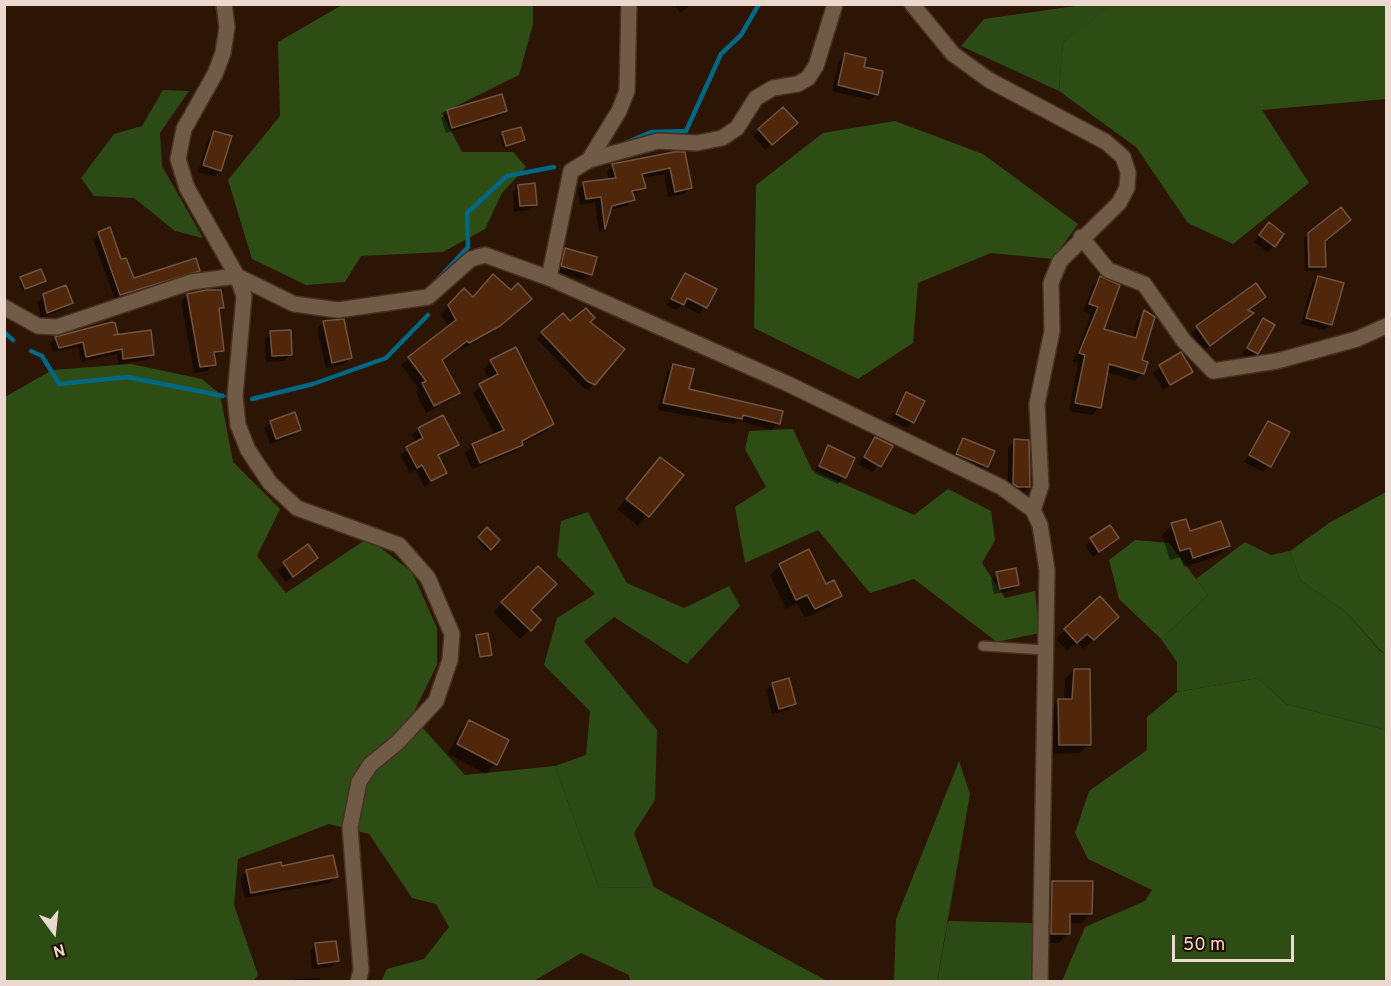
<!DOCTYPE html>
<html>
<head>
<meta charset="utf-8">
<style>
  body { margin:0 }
  #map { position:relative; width:1391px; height:986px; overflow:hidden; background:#2d1506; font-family:Overpass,sans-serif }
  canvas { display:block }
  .frame { position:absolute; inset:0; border:6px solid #ebd9cf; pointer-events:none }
  .north { position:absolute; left:24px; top:902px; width:60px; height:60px; -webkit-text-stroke:4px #230c01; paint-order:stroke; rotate:165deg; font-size:16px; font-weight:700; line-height:24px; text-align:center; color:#ebd9cf }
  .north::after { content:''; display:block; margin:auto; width:21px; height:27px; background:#ebd9cf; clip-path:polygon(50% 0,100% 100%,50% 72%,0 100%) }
  .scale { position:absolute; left:1172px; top:935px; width:122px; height:27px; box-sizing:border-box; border:3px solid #ebd9cf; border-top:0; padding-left:8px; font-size:18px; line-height:21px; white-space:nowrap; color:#ebd9cf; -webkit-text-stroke:4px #230c01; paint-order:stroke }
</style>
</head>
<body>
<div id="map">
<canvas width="1391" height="986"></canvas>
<div class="frame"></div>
<div class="north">N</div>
<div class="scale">50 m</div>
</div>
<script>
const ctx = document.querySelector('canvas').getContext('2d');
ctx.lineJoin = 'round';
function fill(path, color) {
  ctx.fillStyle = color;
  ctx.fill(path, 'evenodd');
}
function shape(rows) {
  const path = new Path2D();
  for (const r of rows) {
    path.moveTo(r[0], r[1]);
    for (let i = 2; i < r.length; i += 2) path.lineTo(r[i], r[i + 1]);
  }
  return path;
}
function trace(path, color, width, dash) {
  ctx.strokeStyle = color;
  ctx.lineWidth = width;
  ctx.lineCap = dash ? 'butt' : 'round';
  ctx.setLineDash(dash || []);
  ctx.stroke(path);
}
fill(shape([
  [1075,6,1113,6,1063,42,1059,91,961,46,984,19],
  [163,90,189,91,160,133,162,166,203,238,175,231,134,198,94,196,81,178,114,134,142,126],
  [588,512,627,583,684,608,729,586,740,606,687,664,614,617,584,641,657,730,655,800,634,833,654,887,599,888,555,766,586,755,590,711,544,665,557,618,595,594,557,556,561,521],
  [1245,542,1271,555,1290,551,1301,581,1346,612,1381,652,1386,653,1386,730,1286,704,1258,678,1177,692,1177,662,1161,639,1208,595,1196,579],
  [948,921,1033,923,1031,981,937,982]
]), '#2c4a15');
fill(shape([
  [342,5,533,5,533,24,519,75,442,113,462,152,513,152,526,167,502,193,485,229,443,252,361,256,345,282,306,285,252,259,228,180,280,116,278,42],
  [1113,5,1386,5,1386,99,1262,110,1309,183,1233,244,1188,223,1136,147,1059,91,1063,42],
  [895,121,983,154,1078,224,1053,259,991,253,918,283,913,343,858,379,754,328,756,185,823,133],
  [131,364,202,379,220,394,233,462,280,509,257,556,286,593,368,538,412,572,437,628,437,665,412,716,465,775,555,766,599,888,654,887,827,981,630,981,629,975,581,953,534,981,381,981,387,969,424,959,449,927,436,904,412,898,369,834,329,824,238,859,234,905,258,975,253,981,5,982,5,397,52,370],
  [793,429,812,470,914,515,948,489,991,511,995,540,982,563,1005,598,1035,591,1039,633,997,642,914,579,870,593,818,530,745,563,735,507,766,487,745,449,749,431],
  [1386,492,1386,653,1382,652,1346,612,1301,581,1290,551,1329,523],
  [1135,540,1169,543,1208,595,1161,639,1119,599,1109,560],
  [1258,678,1286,704,1386,730,1386,981,1062,981,1085,927,1145,901,1152,890,1088,859,1075,833,1089,791,1147,750,1147,717,1177,692],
  [959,761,970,794,937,981,894,981,896,919]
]), '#2d4d15');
fill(shape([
  [674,4,692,4,680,13],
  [846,54,862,68,876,94,870,100,832,91,839,61],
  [506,111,499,117,446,133,441,118,448,112],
  [789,129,765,150,753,136,759,130],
  [214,133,220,170,214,176,198,172,208,139],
  [503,134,523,140,503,147,500,136],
  [683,154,690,188,684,194,668,197,664,174,642,178,644,187,632,195,633,199,627,206,609,210,604,228,599,233,595,202,580,205,578,190,584,184,609,180,607,172,613,165,638,159],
  [519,186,535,204,529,210,514,212,513,192],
  [109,229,121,261,133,280,198,271,193,276,115,300,93,239],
  [1263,231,1274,246,1268,252,1254,242],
  [1309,234,1324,241,1324,267,1320,271,1305,271,1304,238],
  [566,250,590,274,584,280,556,272,559,256],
  [685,275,715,290,699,314,682,305,676,310,666,305],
  [21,278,44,281,22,291,19,281],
  [1101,278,1102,330,1132,339,1137,320,1145,312,1140,361,1142,373,1135,381,1106,372,1099,407,1092,415,1069,411,1078,363,1073,361,1091,315,1083,311,1093,285],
  [1318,278,1331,324,1325,330,1301,324,1312,284],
  [1255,285,1264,297,1247,311,1252,314,1204,350,1191,333],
  [464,290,473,299,523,306,491,333,461,350,460,347,441,361,458,393,451,400,426,413,416,392,419,389,401,365,449,328,441,314],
  [188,295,222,307,217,312,223,351,213,357,214,364,208,371,194,373,181,301],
  [44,296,71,302,65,309,41,318,37,302],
  [1264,320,1257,353,1251,359,1242,354],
  [324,322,350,358,344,364,326,368,317,329],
  [570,323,588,323,594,384,588,390,581,386,537,339,542,333],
  [271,332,290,355,284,361,266,362,265,339],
  [116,333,113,336,153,354,147,360,118,364,117,354,81,362,78,347,53,352,50,344,55,338],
  [1182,356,1191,371,1163,390,1153,373,1160,367],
  [491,361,553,424,545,432,521,444,514,452,472,469,465,453,473,445,495,436,473,393,489,380,484,369],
  [674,365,687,390,778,423,772,430,737,421,734,424,658,410,667,372],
  [907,394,913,422,907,428,890,420],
  [271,422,299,429,293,436,270,444,264,428],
  [1268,423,1269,466,1263,472,1244,462],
  [418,429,457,444,437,458,445,473,424,487,416,470,410,473,400,455,417,444,412,435],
  [876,439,891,446,873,472,858,464],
  [963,439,993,452,986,467,980,473,951,460,957,446],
  [1015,441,1029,487,1022,493,1008,490,1008,447],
  [829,447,853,458,844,478,838,484,814,473,822,454],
  [660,459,681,476,638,526,617,509],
  [1172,525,1189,533,1228,546,1218,556,1184,567,1180,557,1170,560,1162,535],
  [487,530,498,540,487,551,476,540],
  [1117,538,1093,557,1085,546,1091,540],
  [308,546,316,558,286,582,277,570],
  [808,551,825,586,840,596,830,606,805,618,797,603,786,609,770,575,780,566],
  [538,568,529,610,539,620,520,639,493,612],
  [997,573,1017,584,1011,591,994,594,991,580],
  [1108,626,1083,649,1077,642,1067,651,1056,639,1065,630],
  [477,637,491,654,488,657,478,659,474,639],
  [1074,670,1089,744,1080,753,1050,754,1049,710,1058,701,1064,700,1065,679],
  [772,684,794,704,788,710,772,714,766,690],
  [470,722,507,741,495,764,486,774,448,754,460,731],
  [281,868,336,877,330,883,245,898,240,878,247,871],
  [1052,882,1091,913,1081,923,1069,923,1068,933,1059,943,1042,943,1042,892],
  [316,945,338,960,331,967,312,969,310,951],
  [320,978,320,982,293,982,295,979]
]), '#0007');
trace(shape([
  [623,144,651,132,686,131,721,54,741,35,759,4],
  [438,279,468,247,467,213,507,176,554,167],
  [4,332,13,340],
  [31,351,42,356,59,384,127,377,223,396],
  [252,399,313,384,386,358,428,315]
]), '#006884', 4.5);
const building = shape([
  [845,53,866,58,864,67,883,71,878,95,838,85,845,53],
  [502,94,507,111,452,128,447,110,502,94],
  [783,107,798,123,772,145,758,129,783,107],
  [521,127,525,140,506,146,502,132,521,127],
  [214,131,232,136,221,171,203,165,214,131],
  [674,152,685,152,692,188,675,192,670,168,642,174,646,188,632,191,635,200,612,206,605,229,601,197,586,199,583,182,616,178,612,164,674,152],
  [535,183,537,205,520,206,518,185,535,183],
  [1341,207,1351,220,1325,241,1326,267,1309,267,1308,233,1341,207],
  [1269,222,1284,234,1275,247,1259,235,1269,222],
  [110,227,121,259,126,258,134,278,196,258,200,271,120,295,98,232,110,227],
  [565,248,597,257,592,275,561,266,565,248],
  [41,269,46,281,25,289,20,277,41,269],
  [685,273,717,289,707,308,687,298,684,305,671,299,685,273],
  [493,274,511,290,518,283,532,299,500,326,469,343,467,341,442,360,460,393,434,406,422,383,426,381,408,357,456,320,448,305,464,288,473,297,493,274],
  [1100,276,1120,285,1104,329,1136,338,1144,310,1155,317,1142,360,1148,362,1144,374,1109,364,1101,408,1075,403,1085,355,1079,353,1098,307,1089,304,1100,276],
  [1318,276,1344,283,1332,325,1306,318,1318,276],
  [1256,283,1266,297,1248,310,1254,313,1210,346,1196,326,1256,283],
  [66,285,73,303,47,313,43,294,66,285],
  [206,290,221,290,224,308,219,308,224,351,214,352,216,365,200,367,187,294,206,290],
  [586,308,595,318,590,322,625,349,595,385,587,381,541,332,563,313,570,321,586,308],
  [1263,318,1275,325,1258,354,1247,348,1263,318],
  [344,319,352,358,332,363,323,321,344,319],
  [112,322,115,323,118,334,114,335,151,330,154,355,123,359,122,349,86,357,83,342,59,348,55,337,112,322],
  [291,330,292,355,272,356,270,331,291,330],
  [516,347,554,424,522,441,523,445,480,463,472,444,504,430,479,384,498,374,490,360,516,347],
  [1181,352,1193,372,1170,385,1159,365,1181,352],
  [673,364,694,369,689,389,783,411,780,424,743,415,742,419,663,403,673,364],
  [906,392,925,401,914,423,896,414,906,392],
  [295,412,301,430,276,439,270,421,295,412],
  [443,415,459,445,438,455,447,473,431,481,422,465,417,468,406,447,423,438,418,428,443,415],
  [1268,421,1290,432,1271,467,1249,455,1268,421],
  [875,437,893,446,881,467,864,457,875,437],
  [963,438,995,451,988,467,956,454,963,438],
  [1014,439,1029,440,1030,487,1018,487,1013,484,1014,439],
  [828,445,855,458,846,478,819,466,828,445],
  [660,457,684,475,649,517,626,499,660,457],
  [1186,519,1190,531,1221,521,1230,546,1193,558,1190,548,1180,551,1171,523,1186,519],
  [1110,525,1119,538,1099,552,1090,538,1110,525],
  [487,527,500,540,491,550,478,537,487,527],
  [308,544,318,558,293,577,283,562,308,544],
  [809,549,826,584,834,580,842,596,815,609,807,595,796,600,779,564,809,549],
  [538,566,557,584,531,610,541,620,531,631,501,602,538,566],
  [1016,568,1019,585,1000,589,996,572,1016,568],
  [1100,596,1119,617,1094,640,1087,634,1077,643,1064,629,1100,596],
  [488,633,492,655,480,657,476,635,488,633],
  [1074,669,1090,669,1091,745,1059,745,1058,699,1072,699,1074,669],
  [789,678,796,704,779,709,772,683,789,678],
  [469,720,509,740,497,765,457,744,469,720],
  [333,855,338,877,251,893,246,870,281,862,282,866,333,855],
  [1052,881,1093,881,1092,914,1070,914,1070,934,1051,934,1052,881],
  [336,941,339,961,318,964,315,943,336,941]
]);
fill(building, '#50270a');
trace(building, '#705342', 1.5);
const service = shape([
  [983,646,1045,650]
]);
const minor = shape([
  [224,4,227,27,223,53,215,74,184,129,178,159,187,188,237,276,244,296,235,396,238,425,248,450,270,483,297,508,399,545,428,578,452,634,450,660,436,701,398,742,370,765,359,782,350,827,361,970,358,982],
  [912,4,953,54,989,80,1106,142,1123,157,1128,172,1127,188,1119,203,1060,261,1051,283,1052,331,1037,404,1041,486,1033,510],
  [589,160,619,111,627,91,629,4],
  [1081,237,1108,270,1144,284,1184,341,1213,371,1277,361,1357,339,1386,326],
  [549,278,571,171,589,160,658,141,697,143,722,138,737,128,756,98,773,88,798,84,808,78,816,66,835,4],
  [4,307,38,326,57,327,191,282,237,276,294,304,338,310,428,297,471,259,485,255,549,278,786,383,1001,487,1033,510,1040,525,1047,570,1040,982]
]);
trace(service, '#483022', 12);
trace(minor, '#483022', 18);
trace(service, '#6f5b46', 9);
trace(minor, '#6f5b46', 15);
</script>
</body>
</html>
